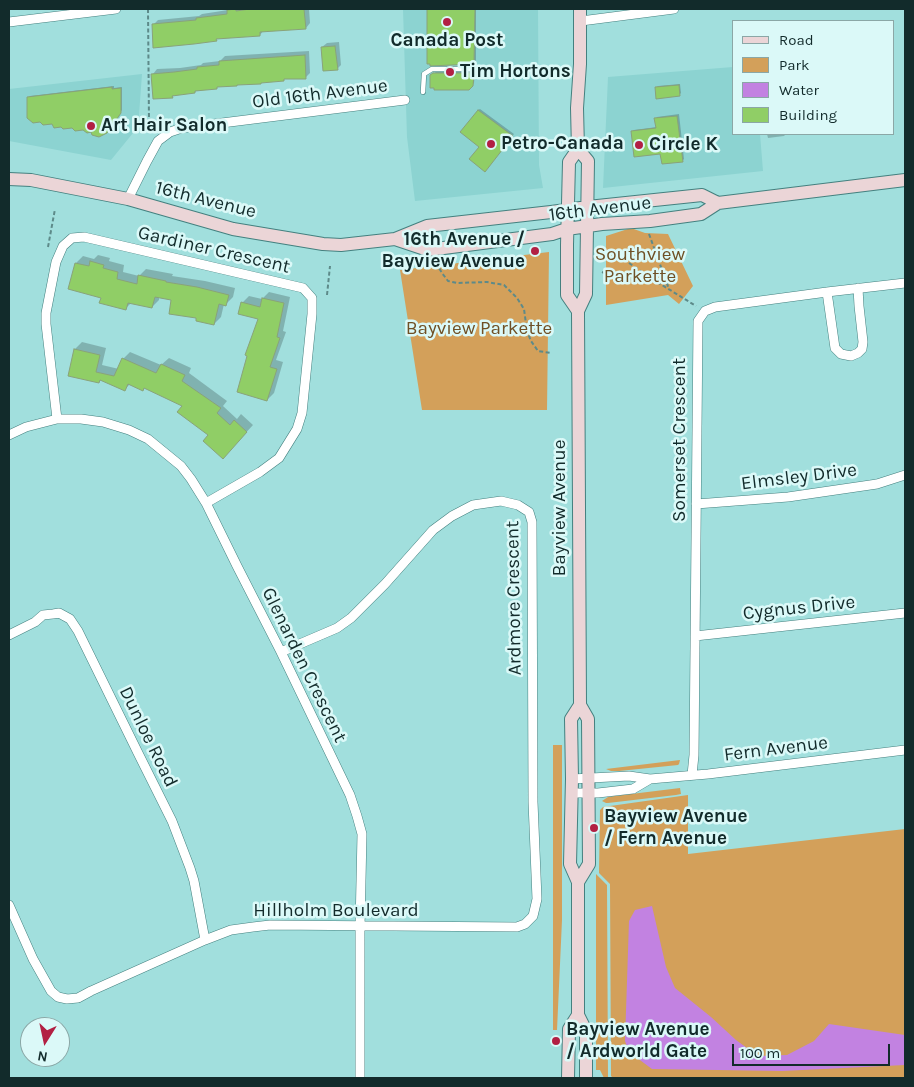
<!DOCTYPE html>
<html>
<head>
<meta charset="utf-8">
<style>
  body { margin:0 }
  #map { position:relative; width:914px; height:1087px; overflow:hidden; background:#a1dfdd; font-family:Karla,sans-serif }
  canvas { display:block }
  .frame { position:absolute; inset:0; border:10px solid #122b2b; pointer-events:none }
  .legend { position:absolute; left:732px; top:20px; width:162px; height:115px; box-sizing:border-box; background:#dbf9f8; border:1px solid #8ba7a6; margin:0; padding:6px 9px; list-style:none; font-size:15px; color:#122b2b }
  .legend li { display:flex; align-items:center; gap:10px; height:25px }
  .legend b { width:25px; border:1px solid #8ba7a6 }
  .north { position:absolute; left:20px; top:1017px; width:50px; height:50px; box-sizing:border-box; background:#dbf9f8; border:1px solid #8ba7a6; border-radius:50%; rotate:190deg; font-size:14px; font-weight:700; line-height:20px; text-align:center; color:#122b2b }
  .north::after { content:''; display:block; margin:auto; width:18px; height:22px; background:#b22043; clip-path:polygon(50% 0,100% 100%,50% 72%,0 100%) }
  .scale { position:absolute; left:732px; top:1044px; width:158px; height:22px; box-sizing:border-box; border:2px solid #122b2b; border-top:0; padding-left:6px; font-size:15px; line-height:18px; white-space:nowrap; color:#122b2b; -webkit-text-stroke:4px #dbf9f8; paint-order:stroke }
</style>
</head>
<body>
<div id="map">
<canvas width="914" height="1087"></canvas>
<div class="frame"></div>
<ul class="legend">
<li><b style="height:6px;background:#ebd5d7"></b>Road</li>
<li><b style="height:14px;background:#d3a05a"></b>Park</li>
<li><b style="height:14px;background:#c282e1"></b>Water</li>
<li><b style="height:14px;background:#90ce66"></b>Building</li>
</ul>
<div class="north">N</div>
<div class="scale">100 m</div>
</div>
<script>
const ctx = document.querySelector('canvas').getContext('2d');
ctx.lineJoin = 'round';
function fill(path, color) {
  ctx.fillStyle = color;
  ctx.fill(path, 'evenodd');
}
function shape(rows) {
  const path = new Path2D();
  for (const r of rows) {
    path.moveTo(r[0], r[1]);
    for (let i = 2; i < r.length; i += 2) path.lineTo(r[i], r[i + 1]);
  }
  return path;
}
function trace(path, color, width, dash) {
  ctx.strokeStyle = color;
  ctx.lineWidth = width;
  ctx.lineCap = dash ? 'butt' : 'round';
  ctx.setLineDash(dash || []);
  ctx.stroke(path);
}
function drawText(font, color, halo, rows, align = 'center') {
  ctx.font = font + ' Karla,sans-serif';
  ctx.lineWidth = 5;
  ctx.setLineDash([]);
  ctx.textBaseline = 'middle';
  ctx.strokeStyle = halo;
  ctx.fillStyle = color;
  for (const [text, x, y, turn = 0] of rows) {
    ctx.save();
    ctx.translate(x, y);
    ctx.rotate((+turn || 0) * Math.PI / 180);
    ctx.textAlign = isNaN(turn) ? turn : align;
    if (halo) ctx.strokeText(text, 0, 0);
    ctx.fillText(text, 0, 0);
    ctx.restore();
  }
}
fill(shape([
  [403,9,538,9,539,165,543,188,415,201,407,137],
  [733,67,733,134,760,134,763,171,603,188,608,77],
  [142,74,139,115,133,133,111,160,9,141,9,89]
]), '#8cd3d1');
fill(shape([
  [631,228,645,233,668,234,693,286,679,304,668,295,606,305,606,236],
  [549,252,547,410,422,410,400,270],
  [553,745,562,745,562,920,557,1030,553,1030],
  [680,760,679,764,678,765,619,771,611,771,606,769],
  [680,788,681,794,676,795,608,803,606,803,602,801,608,797,615,796],
  [688,795,688,854,905,829,905,1078,613,1078,611,1076,610,884,599,873,600,810,603,807],
  [596,874,607,885,608,1078,604,1078,600,1070,596,1070]
]), '#d3a05a');
fill(shape([
  [652,906,666,967,675,988,711,1017,736,1040,758,1056,787,1055,814,1041,829,1024,905,1035,905,1065,782,1071,652,1069,629,1052,625,1041,629,921,635,910]
]), '#c282e1');
fill(shape([
  [230,9,309,9,310,23,306,28,264,30,260,35,218,38,216,39,153,25,158,20,199,16,202,14,228,10],
  [428,9,476,9,476,61,474,63,428,63],
  [339,42,341,65,337,69,322,47,327,43],
  [309,51,310,73,305,78,285,78,219,86,216,88,197,90,195,92,175,94,172,97,153,74,157,69,180,68,201,65,203,63,220,61,225,56],
  [436,72,474,72,475,73,474,83,468,88,433,74],
  [680,84,681,93,679,95,656,88,658,86],
  [114,86,114,88,122,87,122,110,109,130,92,131,83,128,28,98,30,96],
  [480,109,514,134,487,168,478,110],
  [679,114,684,159,682,161,661,153,632,132,634,130,657,127,656,119,657,117],
  [763,134,786,134,784,136,768,138,767,134,764,135],
  [98,255,110,258,109,261,124,265,123,272,139,276,146,269,173,274,172,276,205,281,235,288,233,297,226,304,224,304,221,317,214,324,198,317,172,299,159,297,159,300,152,307,132,302,126,308,102,298,76,263,83,256,94,259],
  [269,292,290,297,283,331,286,332,276,360,283,362,274,393,267,400,259,318,242,303,249,296,262,299],
  [82,342,106,348,102,365,119,369,123,359,130,352,161,365,169,358,191,368,189,373,227,401,223,406,237,419,241,414,253,425,230,450,210,435,184,405,145,387,143,389,130,384,125,389,101,379,99,382,69,375,75,349]
]), '#0003');
const building = shape([
  [236,9,236,11,250,9,304,9,306,29,260,32,260,36,216,39,217,41,194,44,153,48,152,24,196,20,196,18,227,14,227,10,236,9],
  [427,9,475,9,474,64,430,66,430,64,427,64,427,9],
  [335,46,338,70,323,71,321,47,335,46],
  [305,55,306,79,284,79,284,81,261,83,261,84,237,85,237,86,217,87,217,89,195,91,195,93,172,96,173,98,153,99,151,74,174,72,197,69,197,67,219,65,219,61,305,55],
  [433,73,472,73,474,75,473,86,469,90,434,90,434,88,430,88,430,75,433,73],
  [679,85,680,96,656,99,655,87,679,85],
  [112,87,112,89,121,88,121,113,107,133,99,137,92,135,91,132,87,133,83,130,75,131,72,128,63,129,61,127,54,128,52,124,43,125,40,122,33,123,27,118,27,97,112,87],
  [478,110,513,136,485,172,469,159,479,147,460,132,478,110],
  [677,116,683,162,662,164,660,154,634,157,631,131,656,128,654,118,677,116],
  [90,261,104,265,103,268,118,272,117,279,137,284,138,275,166,281,166,282,197,287,229,295,226,306,219,304,214,325,196,321,196,318,169,314,171,300,155,297,152,308,128,303,126,310,99,303,101,298,68,289,75,263,89,266,90,261],
  [262,298,284,303,277,337,280,338,270,367,277,369,267,401,237,392,247,356,245,355,258,319,238,314,241,302,260,307,262,298],
  [74,349,100,355,96,372,114,376,122,358,156,373,161,364,185,375,182,381,221,408,217,413,230,425,234,420,247,432,223,459,203,441,208,435,177,412,182,406,144,388,143,391,128,384,125,391,100,380,99,383,68,376,74,349]
]);
fill(building, '#90ce66');
trace(building, '#89a27a', 1);
const lane = shape([
  [423,92,424,74,432,69,491,69]
]);
const street = shape([
  [581,21,674,9],
  [9,22,116,9],
  [128,199,147,161,158,141,170,132,182,128,405,100],
  [827,292,835,348,841,354,851,356,858,353,862,349,863,342,859,306,858,288],
  [57,419,46,324,46,313,56,262,63,246,72,238,84,237,97,240,303,288,312,298,312,314,302,413,297,429,279,458,260,472,206,503],
  [9,435,26,427,57,419,81,419,103,422,129,430,148,439,181,466,191,479,206,503,237,566,281,652,350,795,357,816,362,834,360,927,360,1078],
  [696,504,788,497,877,484,905,475],
  [9,635,35,622,43,615,53,614,59,613,70,619,78,631,138,753,172,821,190,868,194,881,205,940],
  [695,636,905,613],
  [692,775,694,755,698,321,705,311,715,307,827,292,905,283],
  [572,779,629,776,650,779,708,774,905,750],
  [572,793,598,793,633,789,650,779],
  [9,905,33,959,51,991,58,997,67,999,78,998,91,991,205,940,231,930,253,927,270,925,517,927,525,924,533,916,537,899,533,802,532,522,529,512,518,505,501,501,473,505,452,516,433,530,385,584,351,618,337,628,281,652]
]);
const secondary = shape([
  [578,149,588,161,586,294,578,311,580,705,588,719,589,864,578,882],
  [9,179,31,180,128,199,233,229,323,244,341,245,395,239,427,226,551,212,588,207,702,195,718,203],
  [395,239,428,250,552,234,567,229,602,224,650,221,701,214,718,203,905,180],
  [578,311,567,295,567,245,569,162,578,149,577,108,580,64,580,9],
  [580,705,571,719,572,779,570,864,578,882,578,1015,586,1031,586,1078],
  [568,1078,569,1029,578,1015]
]);
trace(lane, '#44807f', 5.5);
trace(street, '#44807f', 10);
trace(secondary, '#44807f', 14);
trace(shape([
  [148,9,149,123],
  [649,234,669,289],
  [48,247,55,209],
  [436,263,442,273,448,281,457,283,487,282,504,285,517,298,524,309,527,331,531,341,538,351,551,353],
  [629,263,649,277],
  [602,272,618,279,638,280,649,277,696,306],
  [327,295,330,266]
]), '#5d8a89', 2, [4, 2.5]);
trace(lane, '#fff', 4.5);
trace(street, '#fff', 9);
trace(secondary, '#ebd5d7', 12);
for (const [x, y, r, color] of [
  [447,22,5,"#b22043"],
  [450,72,5,"#b22043"],
  [91,126,5,"#b22043"],
  [491,144,5,"#b22043"],
  [639,145,5,"#b22043"],
  [535,251,5,"#b22043"],
  [594,828,5,"#b22043"],
  [556,1041,5,"#b22043"]
]) {
  const dot = new Path2D();
  dot.arc(x, y, r, 0, 2 * Math.PI);
  ctx.fillStyle = color;
  ctx.fill(dot);
  trace(dot, '#dbf9f8', 2);
}
drawText('bold 19px', '#122b2b', '#dbf9f8', [
  ["Canada Post",447,41,"center"],
  ["Tim Hortons",460,72],
  ["Art Hair Salon",101,126],
  ["Petro-Canada",501,144],
  ["Circle K",649,145],
  ["16th Avenue /",525,240,"right"],
  ["Bayview Avenue",525,262,"right"],
  ["Bayview Avenue",604,817],
  ["/ Fern Avenue",604,839],
  ["Bayview Avenue",566,1030],
  ["/ Ardworld Gate",566,1052]
], 'left');
drawText('19px', '#122b2b', '#dbf9f8', [
  ["Old 16th Avenue",320,94,-7],
  ["16th Avenue",206,200,14],
  ["16th Avenue",600,209,-7],
  ["Gardiner Crescent",214,250,13],
  ["Somerset Crescent",680,440,-90],
  ["Elmsley Drive",799,477,-7],
  ["Bayview Avenue",560,508,-90],
  ["Ardmore Crescent",514,598,-91],
  ["Cygnus Drive",799,608,-6],
  ["Glenarden Crescent",304,665,64],
  ["Dunloe Road",148,737,64],
  ["Fern Avenue",776,749,-7],
  ["Hillholm Boulevard",336,911]
]);
drawText('19px', '#6f5025', '#dbf9f8', [
  ["Southview",640,255],
  ["Parkette",640,277],
  ["Bayview Parkette",479,329]
]);
</script>
</body>
</html>
